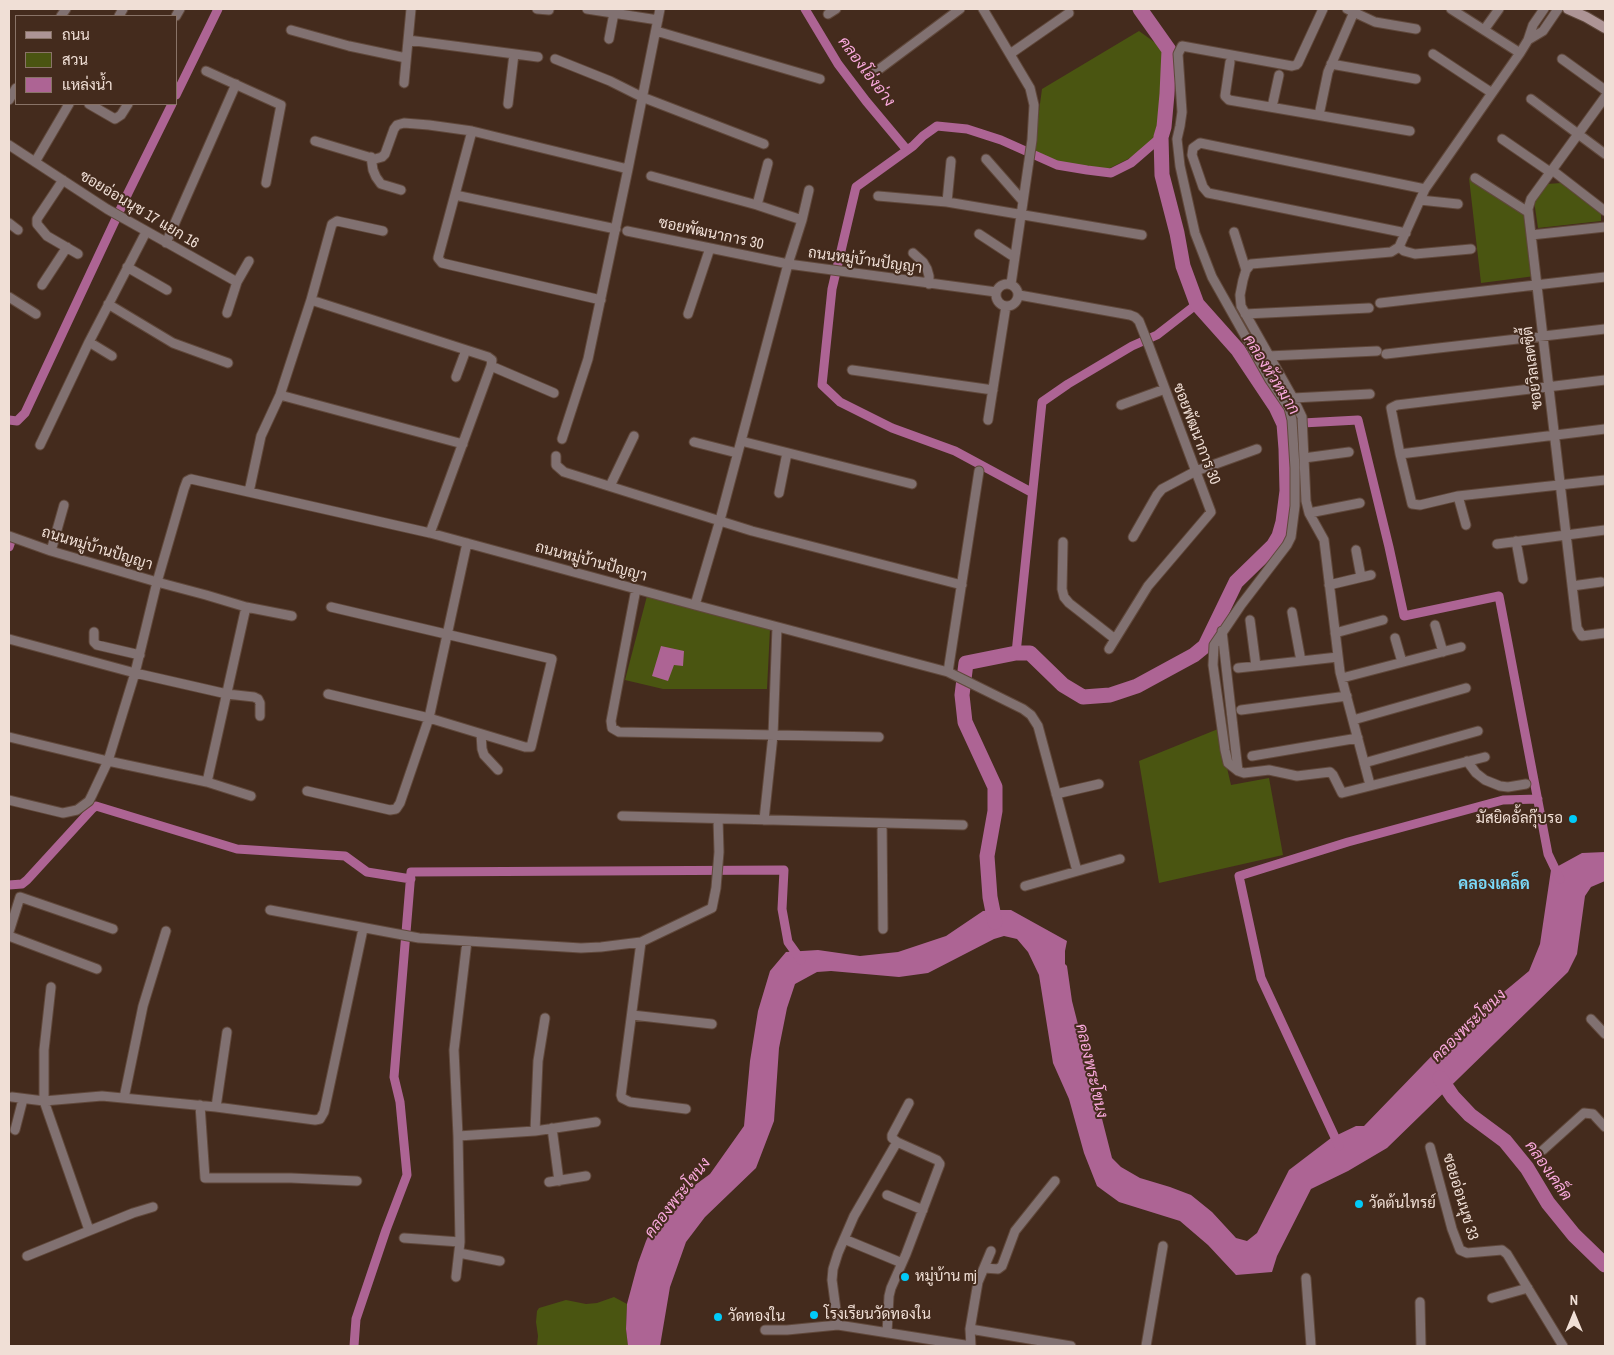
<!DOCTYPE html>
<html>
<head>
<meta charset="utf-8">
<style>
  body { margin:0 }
  #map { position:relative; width:1614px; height:1355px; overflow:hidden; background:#442b1d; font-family:"Archivo Narrow",Sarabun,sans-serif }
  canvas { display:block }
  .frame { position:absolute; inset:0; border:10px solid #f0dfd6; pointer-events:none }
  .legend { position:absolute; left:15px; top:15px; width:162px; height:90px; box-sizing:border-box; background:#442b1d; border:1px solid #897367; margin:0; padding:6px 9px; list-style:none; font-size:15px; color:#f0dfd6 }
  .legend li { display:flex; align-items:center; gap:10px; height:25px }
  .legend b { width:25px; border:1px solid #897367 }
  .north { position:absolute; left:1549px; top:1290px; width:50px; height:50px; -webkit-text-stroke:4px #442b1d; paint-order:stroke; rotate:0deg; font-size:14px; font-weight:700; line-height:20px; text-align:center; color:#f0dfd6 }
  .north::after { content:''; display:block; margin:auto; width:18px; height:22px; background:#f0dfd6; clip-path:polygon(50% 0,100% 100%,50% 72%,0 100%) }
</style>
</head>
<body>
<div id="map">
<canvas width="1614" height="1355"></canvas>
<div class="frame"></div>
<ul class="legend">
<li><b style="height:6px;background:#ad9495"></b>ถนน</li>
<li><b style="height:14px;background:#4a5511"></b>สวน</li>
<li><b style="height:14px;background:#ad6494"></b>แหล่งน้ำ</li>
</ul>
<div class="north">N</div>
</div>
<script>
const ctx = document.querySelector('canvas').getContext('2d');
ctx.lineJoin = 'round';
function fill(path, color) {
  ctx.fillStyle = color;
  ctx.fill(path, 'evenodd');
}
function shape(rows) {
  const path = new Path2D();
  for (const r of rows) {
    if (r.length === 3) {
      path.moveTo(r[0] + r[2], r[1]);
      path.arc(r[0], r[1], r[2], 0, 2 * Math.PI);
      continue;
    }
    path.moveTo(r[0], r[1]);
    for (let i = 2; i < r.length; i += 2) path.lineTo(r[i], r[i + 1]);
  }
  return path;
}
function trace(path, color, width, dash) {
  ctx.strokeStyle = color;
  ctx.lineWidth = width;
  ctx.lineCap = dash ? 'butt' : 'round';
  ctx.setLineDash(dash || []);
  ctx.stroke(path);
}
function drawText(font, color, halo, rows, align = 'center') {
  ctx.font = font + ' "Archivo Narrow",Sarabun,sans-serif';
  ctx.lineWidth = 4;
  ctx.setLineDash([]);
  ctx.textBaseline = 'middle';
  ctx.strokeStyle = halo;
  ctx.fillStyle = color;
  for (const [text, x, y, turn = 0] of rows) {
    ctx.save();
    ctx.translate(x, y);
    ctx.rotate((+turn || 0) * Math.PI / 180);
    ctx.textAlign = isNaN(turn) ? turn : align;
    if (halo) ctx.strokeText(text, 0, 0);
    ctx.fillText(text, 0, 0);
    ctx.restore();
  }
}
fill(shape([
  [1139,31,1164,49,1167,94,1157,140,1128,159,1102,172,1033,155,1042,89],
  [1469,178,1526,214,1535,276,1481,283],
  [1561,183,1601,212,1601,221,1538,228,1534,201,1547,184],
  [647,596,770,629,767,689,663,689,625,680],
  [1218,729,1231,785,1269,778,1283,855,1159,883,1139,761],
  [614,1297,627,1304,626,1329,628,1346,537,1346,538,1336,536,1322,537,1311,539,1308,566,1300,586,1304,597,1303]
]), '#4a5511');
fill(shape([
  [661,646,684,651,683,666,674,665,668,681,652,676],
  [1605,852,1605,881,1591,887,1585,896,1577,954,1568,972,1387,1148,1348,1171,1311,1189,1277,1256,1272,1272,1236,1275,1208,1245,1180,1221,1119,1202,1097,1186,1084,1153,1069,1099,1053,1063,1039,975,1028,952,1017,939,1004,936,994,939,928,973,899,977,831,971,817,972,795,984,787,1008,779,1048,774,1121,756,1168,705,1217,686,1242,670,1287,660,1346,628,1346,626,1329,627,1304,638,1263,646,1241,656,1219,668,1205,710,1174,744,1126,750,1061,758,1011,770,971,786,952,818,950,860,956,898,952,946,936,983,911,993,910,1011,910,1067,941,1065,951,1065,964,1067,966,1072,1001,1112,1158,1121,1167,1140,1178,1170,1187,1191,1195,1212,1212,1236,1238,1247,1241,1257,1233,1289,1170,1331,1138,1356,1126,1364,1126,1451,1036,1529,971,1540,944,1551,870,1582,853]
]), '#ad6494');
trace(shape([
  [805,9,838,64,866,101,907,150],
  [176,95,218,9],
  [9,420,17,421,25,413,128,193,172,104],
  [1284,424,1358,420,1389,547,1404,616,1499,596,1548,854,1560,879],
  [1031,492,955,451,892,428,840,402,822,385,832,289,856,187,913,146,923,136,937,126,967,129,1001,140,1057,165,1087,170,1111,173,1131,163,1161,137],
  [9,547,11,541],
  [1016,653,1042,402,1068,384,1132,346,1157,335,1197,304],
  [9,885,22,884,27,880,92,809,96,806,237,849,345,856,367,872,411,879],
  [1339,1146,1261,978,1239,876,1348,842,1503,800,1538,799],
  [354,1346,356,1319,386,1230,407,1175,400,1102,394,1077,411,872,784,870,782,909,788,942,801,960]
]), '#ad6494', 9);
trace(shape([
  [995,922,990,897,987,856,995,811,995,787,965,722,962,695,966,663,1016,653,1030,653,1063,685,1083,697,1110,695,1137,686,1194,655,1205,646,1236,582,1273,546,1279,536,1283,522,1287,491,1286,449,1284,424,1276,407,1238,350,1197,304,1183,266,1177,233,1162,175,1161,137,1164,127,1167,94,1169,50,1140,9],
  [1440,1078,1453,1097,1470,1115,1505,1141,1527,1168,1548,1203,1574,1235,1605,1265]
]), '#ad6494', 15);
const street = shape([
  [537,9,549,10],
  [587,9,658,20],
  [983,9,1030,88,1034,105,1032,140,1011,284],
  [1323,9,1298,63,1296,65,1292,66,1182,46,1178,54,1182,112,1180,126,1177,139,1180,166,1195,233,1212,277,1270,380,1289,408,1292,420,1295,468,1295,506,1291,537,1287,545,1241,605,1214,645,1213,665,1225,750,1228,763,1238,771,1244,773,1269,770,1297,776,1330,772,1333,775,1342,793,1485,757],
  [1347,9,1375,22,1416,29],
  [1451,9,1520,53],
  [828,14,836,9],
  [61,16,66,9],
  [119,16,123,9],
  [176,16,180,9],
  [291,30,349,46,406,58],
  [1484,30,1499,9],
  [656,31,820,79],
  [609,39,614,13],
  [408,40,538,57],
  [1528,40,1543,31,1558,9],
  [1010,54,1069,13],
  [1433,54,1492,93],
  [555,59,610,81,642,97,764,144],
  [1562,59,1605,90],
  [1230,62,1225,96,1229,100,1410,131],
  [1331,64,1416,79],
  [206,71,281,105,266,183],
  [874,73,960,9],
  [404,83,411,9],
  [1605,97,1531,199,1528,209,1577,628,1582,636,1605,633],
  [1531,99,1605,154],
  [9,100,16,88],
  [89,104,115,119,121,115,128,104],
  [508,104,514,54],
  [1272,107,1279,75],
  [1319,115,1328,72,1354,12],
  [472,131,438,258,442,263,601,300],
  [1502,139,1550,172],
  [315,141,375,159,382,157,385,154,394,129,397,125,404,123,429,125,472,131,628,169],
  [9,145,107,209,237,282,249,261],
  [371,157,373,170,376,177,381,184,401,190],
  [986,159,1022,200],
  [35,162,69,104],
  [1552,170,1605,211],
  [651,176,757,205,802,220],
  [1475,178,1528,212],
  [63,180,37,219,37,224,47,236,78,254],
  [455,195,616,229],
  [878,196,947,202,1142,235],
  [1420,200,1458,204],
  [947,202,951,161],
  [757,205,768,163],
  [9,223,18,230],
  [627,231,788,264,802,220,809,190],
  [1234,232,1246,270],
  [1406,233,1208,193,1203,187,1192,155,1193,148,1200,143,1425,189],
  [979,234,1014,257],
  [1531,235,1605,227],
  [166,243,236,84],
  [1399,247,1404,251,1415,254,1471,249],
  [913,253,923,262,927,269,929,276,929,284],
  [127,267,167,290],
  [1007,295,11],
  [42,285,67,247],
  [1019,295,1130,315,1135,317,1139,321,1149,346,1211,512,1148,586,1109,649],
  [9,297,36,314],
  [311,300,488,357,492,360,491,366,430,533],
  [1380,303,1605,277],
  [108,304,173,343,228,363],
  [227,313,237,282],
  [688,314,710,248],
  [1245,314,1369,308],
  [89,342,112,356],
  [1386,354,1605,329],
  [1268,356,1377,351],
  [491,366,554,393],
  [852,370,993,390],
  [456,377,466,350],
  [1605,380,1397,405,1391,408,1400,454,1412,504,1420,505,1458,496,1605,480],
  [280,395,463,444],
  [1293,398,1370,394],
  [1121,405,1165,389],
  [988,420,1006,306],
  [562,439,588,359,628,169,660,9],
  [741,441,912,484],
  [694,442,737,453],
  [40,445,89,342,146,232],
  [1400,454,1605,429],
  [556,456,556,465,564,472,752,531,962,585],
  [1304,458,1349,452],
  [610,486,634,436],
  [249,492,261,436,280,395,311,300,332,224,337,221,383,231],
  [779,493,787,453],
  [1458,496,1466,525],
  [1309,513,1360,503],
  [9,536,51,551,157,582,184,489,187,481,191,479,430,533,695,605,720,520,788,264,996,292],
  [1133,537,1157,495,1162,489,1196,471,1257,449],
  [1516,541,1523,579],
  [1063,542,1062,589,1064,597,1069,603,1115,639],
  [1497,544,1605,530],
  [1356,550,1361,577],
  [51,551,64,505],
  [1329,585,1371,575],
  [1572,586,1601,582],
  [636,589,611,721,612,728,619,732,879,737],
  [695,605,948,672,1023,709,1031,715,1038,726,1077,871],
  [1292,612,1301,661],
  [1250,620,1256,666],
  [1435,625,1443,652],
  [1222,631,1238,771],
  [94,632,94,642,97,645,140,655],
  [1335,633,1383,620],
  [1395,638,1402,662],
  [9,639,135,673,227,694,254,697,258,699,260,703,260,716],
  [1238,668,1338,657],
  [948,672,979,471],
  [1342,678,1461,647],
  [328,694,429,718,525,747,531,747,552,659,331,607],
  [1241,710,1347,696],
  [1353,720,1466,688],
  [481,734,482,749,484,755,498,770],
  [9,737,108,761,135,673,157,582,206,595,246,607,292,616],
  [1252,756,1358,738],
  [1467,761,1476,773,1485,780,1500,786,1508,787,1526,784],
  [1364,763,1478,731],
  [1369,781,1340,672,1324,540,1309,513,1306,501,1302,417,1293,398,1241,306,1240,295,1243,280,1246,270,1251,264,1391,252,1399,247,1425,189,1520,53,1528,40,1533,25,1544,9],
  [207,782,246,607],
  [307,791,390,810,396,809,400,803,429,718,467,543],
  [1056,794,1099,784],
  [9,800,63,813,77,810,89,801,92,795,108,761,207,782,251,796],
  [622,816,963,825],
  [764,820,773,735,777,627],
  [882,823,883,929],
  [1025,886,1120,859],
  [270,910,419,938,581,948,601,947,641,942,712,908,716,888,719,852,718,819],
  [9,932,20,897,113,929],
  [9,936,97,969],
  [641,942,621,1095,622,1098,630,1102,686,1109],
  [51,987,44,1050,44,1101,89,1230],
  [632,1015,712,1024],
  [1591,1019,1605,1034],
  [12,1097,44,1101,102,1096,216,1107,315,1120,320,1119,324,1112,363,929],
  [124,1098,143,1006,166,931],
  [200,1105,205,1178,291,1178,357,1181],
  [216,1107,227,1032],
  [552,1128,559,1181],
  [15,1130,23,1099],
  [535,1131,538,1061,545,1018],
  [458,1136,535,1131,596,1122],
  [897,1142,854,1216,838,1253,833,1269,832,1280,838,1325,971,1346],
  [1430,1147,1452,1229,1460,1250,1467,1253,1502,1250,1507,1254,1563,1346],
  [1543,1150,1584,1113,1593,1114,1605,1127],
  [549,1182,586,1176],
  [887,1195,923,1210],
  [404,1238,460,1242],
  [844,1239,902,1263],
  [459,1253,500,1261],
  [27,1256,133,1213,153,1207],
  [984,1268,998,1269,1002,1266,1015,1231,1055,1181],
  [456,1277,460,1242,458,1136,454,1050,467,941],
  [1306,1278,1311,1346],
  [1492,1298,1528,1288],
  [1420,1302,1421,1346],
  [970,1329,1071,1346],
  [765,1330,787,1330,838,1325],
  [887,1333,889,1296,891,1288,906,1254,940,1164,937,1160,897,1142,892,1138,892,1135,909,1103],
  [971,1346,970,1329,978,1282,991,1251],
  [1146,1346,1163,1246]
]);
const secondary = shape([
  [1568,9,1586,17,1605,28]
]);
trace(street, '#60483b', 11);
trace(secondary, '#60483b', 12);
trace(street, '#817171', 9);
trace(secondary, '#ad9495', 10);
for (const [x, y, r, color] of [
  [1573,819,5,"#01cbf9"],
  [1359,1204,5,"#01cbf9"],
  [905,1277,5,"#01cbf9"],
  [814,1315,5,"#01cbf9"],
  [718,1317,5,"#01cbf9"]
]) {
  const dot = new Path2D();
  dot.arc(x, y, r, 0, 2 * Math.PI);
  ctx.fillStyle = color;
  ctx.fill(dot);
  trace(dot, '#442b1d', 2);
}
drawText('15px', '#f0dfd6', '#442b1d', [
  ["ซอยอ่อนนุช 17 แยก 16",139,210,31],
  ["ซอยพัฒนาการ 30",711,234,12],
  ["ถนนหมู่บ้านปัญญา",865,261,8],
  ["ซอยวิลเลตซิตี้",1533,368,-97],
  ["ซอยพัฒนาการ 30",1196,434,69],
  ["ถนนหมู่บ้านปัญญา",97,549,17],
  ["ถนนหมู่บ้านปัญญา",591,562,15],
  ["ซอยอ่อนนุช 33",1460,1197,73]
]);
drawText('15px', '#f0dfd6', '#442b1d', [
  ["มัสยิดอั้ลกุ๊บรอ",1563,819,"right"],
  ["วัดต้นไทรย์",1369,1204],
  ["หมู่บ้าน mj",915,1277],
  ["โรงเรียนวัดทองใน",824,1315],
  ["วัดทองใน",728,1317]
], 'left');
drawText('italic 16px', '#f8a8db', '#442b1d', [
  ["คลองโอ่งอ่าง",866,72,53],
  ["คลองหัวหมาก",1271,375,58],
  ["คลองพระโขนง",1469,1026,-44],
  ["คลองพระโขนง",1091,1071,77],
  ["คลองเคล็ด",1548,1171,55],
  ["คลองพระโขนง",678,1198,-52]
]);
drawText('bold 16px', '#7ad9f8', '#442b1d', [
  ["คลองเคล็ด",1494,885]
]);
</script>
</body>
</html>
